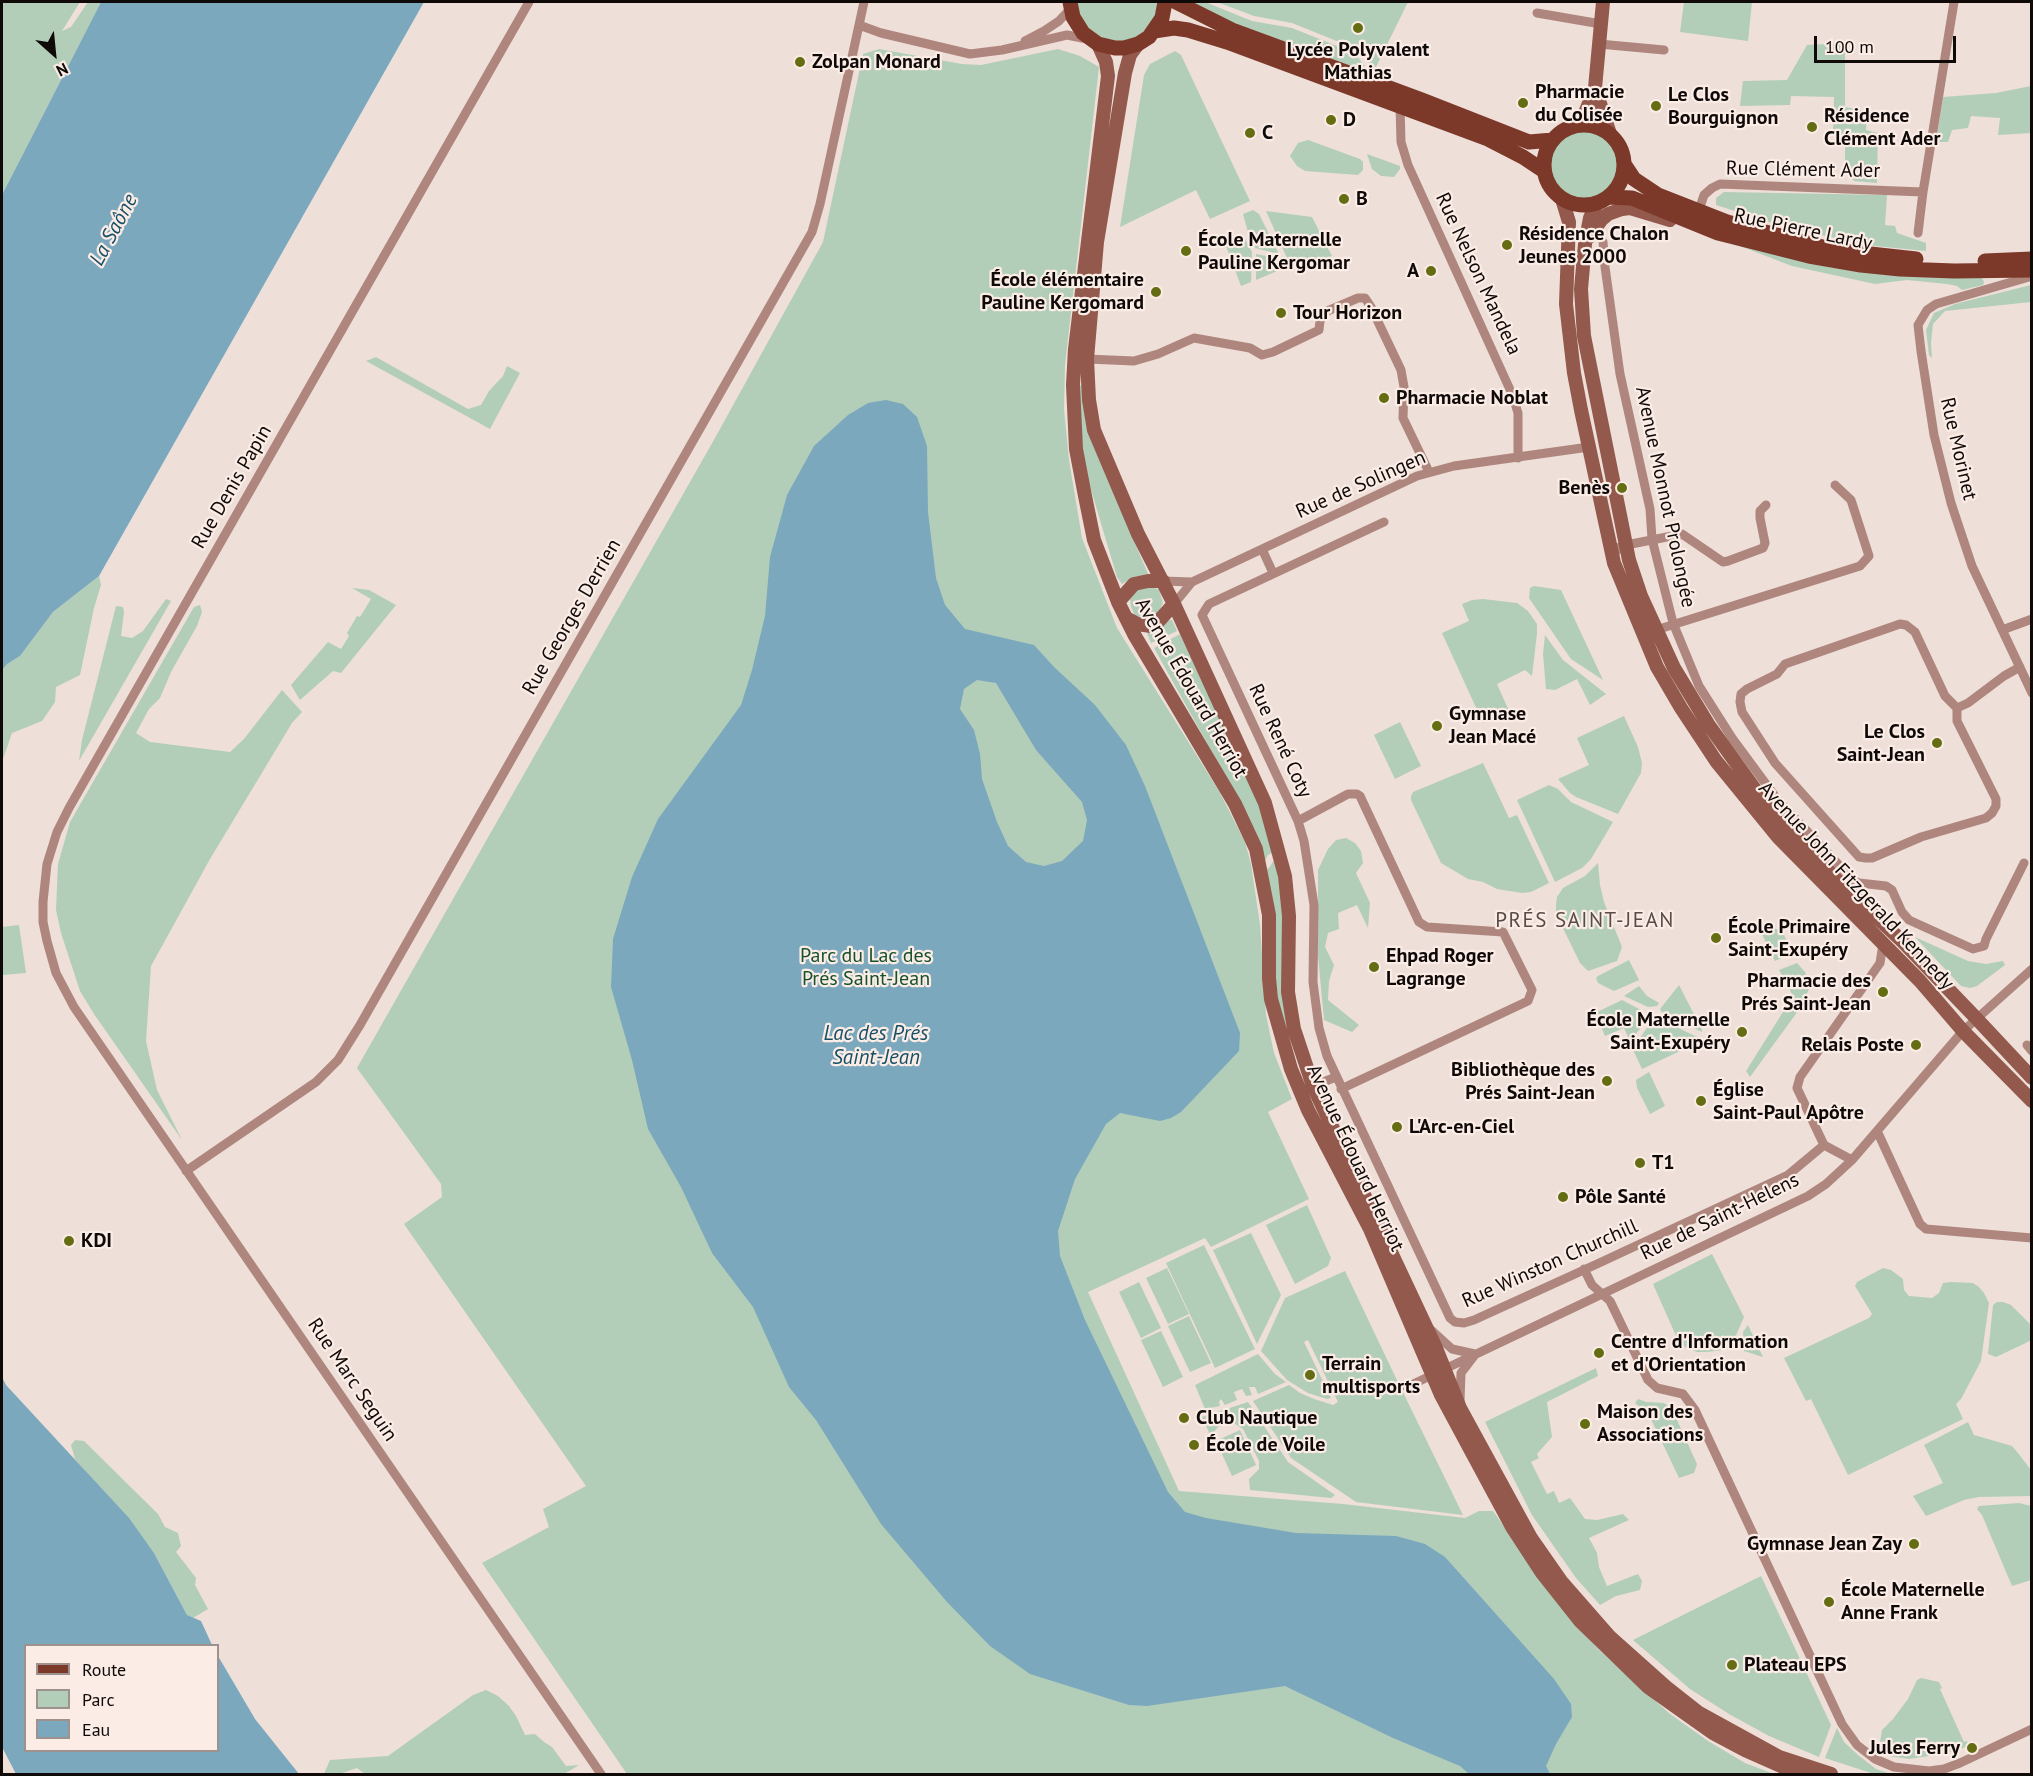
<!DOCTYPE html>
<html>
<head>
<meta charset="utf-8">
<style>
  body { margin:0 }
  #map { position:relative; width:2033px; height:1776px; overflow:hidden; background:#eedfd9; font-family:"PT Sans",sans-serif }
  canvas { display:block }
  .frame { position:absolute; inset:0; border:3px solid #0f0a08; pointer-events:none }
  .legend { position:absolute; left:24px; top:1644px; width:195px; height:108px; box-sizing:border-box; background:#fbece6; border:2px solid #9d928d; margin:0; padding:8px 10px; list-style:none; font-size:18px; color:#0f0a08 }
  .legend li { display:flex; align-items:center; gap:12px; height:30px }
  .legend b { width:30px; border:2px solid #9d928d }
  .north { position:absolute; left:24px; top:24px; width:60px; height:60px; -webkit-text-stroke:4px #fbece6; paint-order:stroke; rotate:153deg; font-size:16px; font-weight:700; line-height:24px; text-align:center; color:#0f0a08 }
  .north::after { content:''; display:block; margin:auto; width:21px; height:27px; background:#0f0a08; clip-path:polygon(50% 0,100% 100%,50% 72%,0 100%) }
  .scale { position:absolute; left:1814px; top:36px; width:142px; height:27px; box-sizing:border-box; border:3px solid #0f0a08; border-top:0; padding-left:8px; font-size:18px; line-height:21px; white-space:nowrap; color:#0f0a08; -webkit-text-stroke:4px #fbece6; paint-order:stroke }
</style>
</head>
<body>
<div id="map">
<canvas width="2033" height="1776"></canvas>
<div class="frame"></div>
<ul class="legend">
<li><b style="height:8px;background:#7c3829"></b>Route</li>
<li><b style="height:16px;background:#b2ceb9"></b>Parc</li>
<li><b style="height:16px;background:#7ca8bd"></b>Eau</li>
</ul>
<div class="north">N</div>
<div class="scale">100 m</div>
</div>
<script>
const ctx = document.querySelector('canvas').getContext('2d');
ctx.lineJoin = 'round';
function fill(path, color) {
  ctx.fillStyle = color;
  ctx.fill(path, 'evenodd');
}
function shape(rows) {
  const path = new Path2D();
  for (const r of rows) {
    if (r.length === 3) {
      path.moveTo(r[0] + r[2], r[1]);
      path.arc(r[0], r[1], r[2], 0, 2 * Math.PI);
      continue;
    }
    path.moveTo(r[0], r[1]);
    for (let i = 2; i < r.length; i += 2) path.lineTo(r[i], r[i + 1]);
  }
  return path;
}
function trace(path, color, width, dash) {
  ctx.strokeStyle = color;
  ctx.lineWidth = width;
  ctx.lineCap = dash ? 'butt' : 'round';
  ctx.setLineDash(dash || []);
  ctx.stroke(path);
}
function drawText(font, color, halo, rows, align = 'center') {
  ctx.font = font + ' "PT Sans",sans-serif';
  ctx.lineWidth = 4.5;
  ctx.setLineDash([]);
  ctx.textBaseline = 'middle';
  ctx.strokeStyle = halo;
  ctx.fillStyle = color;
  for (const [text, x, y, turn = 0] of rows) {
    ctx.save();
    ctx.translate(x, y);
    ctx.rotate((+turn || 0) * Math.PI / 180);
    ctx.textAlign = isNaN(turn) ? turn : align;
    if (halo) ctx.strokeText(text, 0, 0);
    ctx.fillText(text, 0, 0);
    ctx.restore();
  }
}
fill(shape([
  [2,2,80,2,62,31,71,27,88,2,101,2,3,193,2,204],
  [1077,2,1159,2,1158,11,1144,33,1136,37,1119,42,1102,38,1088,28,1079,13],
  [1186,2,1205,2,1252,21,1292,28,1347,50,1357,56,1369,72,1418,91,1414,92,1234,25],
  [1217,2,1408,2,1374,71,1361,52,1354,48,1292,23,1254,16],
  [1684,2,1752,2,1748,41,1680,32],
  [1845,43,1845,107,1867,111,1866,130,1878,133,1877,183,1854,181,1848,171,1845,162,1845,144,1833,131,1834,97,1791,96,1790,105,1740,106,1743,81,1787,80,1807,45],
  [879,49,962,64,981,65,1058,49,1080,56,1099,67,1065,365,1064,409,1069,460,1082,538,1117,628,1219,791,1245,842,1251,864,1260,925,1266,1015,1274,1053,1292,1099,1268,1112,1309,1199,1211,1247,1205,1238,1088,1292,1179,1491,1343,1504,1465,1518,1479,1511,1493,1511,1567,1615,1599,1650,1670,1714,1708,1741,1745,1763,1774,1774,627,1774,482,1563,549,1527,543,1509,586,1486,404,1224,442,1197,441,1184,357,1068,715,438,823,242,863,54],
  [1175,51,1181,55,1250,201,1210,219,1196,190,1120,227,1144,75,1150,64],
  [2031,86,2031,133,1998,135,2000,118,1971,116,1968,128,1952,130,1948,142,1936,142,1943,97,1996,93],
  [1585,165,34],
  [1308,140,1360,159,1363,162,1363,170,1358,175,1305,171,1297,166,1290,156,1298,143],
  [1367,154,1400,166,1400,169,1394,177,1381,176,1372,169],
  [1724,192,1887,195,1885,225,1895,226,1897,233,1926,243,1926,251,1875,246,1791,229,1716,205,1716,198],
  [1253,210,1259,214,1279,254,1255,248,1253,239,1248,232,1243,214],
  [1266,211,1312,217,1332,256,1308,267,1303,261,1288,260],
  [1244,237,1252,252,1251,282,1241,286,1226,246],
  [1727,241,1940,278,1982,278,1984,282,1983,285,1962,290,1957,286,1947,284,1907,280,1875,284,1792,266],
  [1256,254,1281,259,1284,268,1256,280],
  [2031,285,2031,302,1945,311,1933,324,1931,343,1932,358,1929,355,1926,330,1934,313,1955,304],
  [376,357,468,409,481,405,489,391,503,376,507,366,520,373,490,429,366,361],
  [1079,385,1084,386,1091,440,1148,574,1134,577,1122,584,1117,577,1089,483,1081,445],
  [99,576,101,585,94,608,80,675,56,687,55,702,42,721,12,733,2,762,2,670,6,664,20,656,53,612],
  [1149,585,1159,590,1163,603,1158,614,1146,620,1135,616,1131,607,1130,599,1137,589],
  [1534,586,1561,590,1603,680,1571,659,1564,649,1529,598,1530,588],
  [352,588,369,590,396,605,341,673,333,671,300,700,291,685,328,642,341,649,349,636,347,633,357,616,360,617,371,599],
  [166,599,171,601,79,761,82,740,116,606,123,607,124,612,121,636,132,638,143,631],
  [1483,599,1517,603,1528,611,1537,624,1537,633,1532,676,1525,670,1497,684,1509,711,1483,723,1442,633,1469,621,1462,604,1472,600],
  [200,605,202,612,197,626,171,672,160,698,149,709,136,733,150,742,230,752,244,739,282,690,302,712,292,723,210,859,151,966,146,1041,157,1090,182,1140,94,1014,80,991,61,933,56,910,58,864,70,822,194,607],
  [1169,620,1172,620,1177,631,1151,643,1147,633],
  [1180,634,1259,804,1275,851,1268,855,1263,864,1227,779,1154,648],
  [1545,635,1563,660,1606,694,1590,705,1577,679,1555,690,1546,689,1543,654],
  [1624,716,1638,747,1642,763,1641,773,1618,814,1576,797,1570,793,1558,779,1589,765,1577,738],
  [1400,722,1421,766,1395,779,1374,735],
  [1483,763,1509,818,1517,815,1549,883,1531,892,1522,893,1497,889,1483,882,1468,879,1441,863,1411,800,1411,796,1413,792],
  [1549,785,1558,789,1571,802,1613,822,1591,859,1582,868,1555,882,1517,800],
  [1346,838,1355,843,1361,851,1363,863,1356,873,1370,903,1368,928,1357,905,1338,913,1339,929,1328,933,1325,947,1334,965,1329,981,1328,1000,1359,1025,1352,1032,1324,1020,1318,956,1318,870,1328,849,1336,840],
  [1274,860,1282,877,1291,1041,1276,1002,1263,871,1269,868],
  [1598,863,1600,885,1604,902,1622,947,1617,961,1588,971,1580,963,1556,914,1556,904,1557,897,1563,888,1585,876],
  [1756,922,1782,931,1793,953,1775,961],
  [19,925,26,973,2,975,2,927],
  [1915,937,1968,961,1986,964,2003,961,2005,965,1977,986,1970,988,1961,986],
  [1629,960,1639,980,1614,991,1598,983,1596,978,1598,976],
  [1797,963,1805,972,1810,986,1803,1004,1750,1077,1746,1071,1793,996,1779,970],
  [1679,985,1702,1030,1702,1032,1663,1014,1660,1009],
  [1639,986,1647,996,1659,1003,1657,1006,1648,1007,1624,996],
  [1622,1000,1643,1011,1644,1024,1630,1041,1624,1028,1605,1036,1595,1013],
  [1662,1020,1697,1037,1697,1043,1642,1069,1633,1050,1635,1045,1649,1025,1655,1026],
  [1649,1072,1665,1106,1650,1114,1637,1088,1636,1080],
  [1307,1205,1331,1258,1328,1266,1295,1284,1266,1225],
  [1251,1233,1281,1295,1257,1344,1213,1250],
  [1204,1245,1255,1349,1215,1368,1166,1263],
  [1712,1254,1744,1317,1730,1349,1707,1352,1697,1352,1685,1347,1677,1338,1653,1284],
  [1167,1268,1189,1314,1168,1324,1146,1278],
  [1883,1268,1891,1270,1903,1279,1904,1290,1909,1296,1932,1298,1939,1293,1943,1283,1951,1282,1973,1283,1979,1287,1984,1293,1989,1303,1981,1361,1961,1399,1956,1404,1963,1419,1848,1475,1811,1399,1806,1401,1784,1358,1869,1318,1872,1314,1855,1286,1857,1282],
  [1345,1271,1394,1374,1463,1515,1356,1502,1291,1458,1253,1401,1289,1385,1300,1393,1314,1399,1333,1405,1338,1402,1308,1340,1304,1342,1331,1398,1327,1399,1308,1393,1287,1380,1261,1351,1285,1298],
  [1139,1282,1161,1328,1141,1338,1119,1292],
  [1997,1302,2003,1302,2011,1305,2030,1324,2032,1340,1996,1357,1988,1354,1993,1305],
  [1189,1316,1211,1363,1190,1372,1168,1326],
  [1748,1325,1763,1357,1744,1351,1743,1332],
  [1161,1331,1183,1377,1163,1387,1141,1340],
  [1258,1354,1275,1374,1286,1382,1258,1394,1255,1387,1249,1387,1252,1395,1246,1396,1242,1389,1234,1392,1237,1400,1225,1405,1221,1399,1219,1402,1220,1406,1205,1409,1195,1385],
  [1596,1368,1598,1376,1547,1402,1552,1437,1537,1454,1539,1458,1531,1462,1547,1494,1554,1491,1559,1503,1570,1498,1585,1519,1597,1520,1623,1514,1629,1520,1589,1538,1597,1553,1599,1567,1607,1586,1638,1574,1642,1581,1640,1590,1616,1596,1600,1605,1576,1578,1532,1515,1485,1422],
  [1638,1399,1646,1402,1664,1403,1672,1409,1697,1464,1694,1473,1679,1478,1651,1419,1647,1413,1635,1403],
  [1248,1402,1288,1462,1335,1495,1331,1498,1250,1490,1249,1479,1259,1469,1259,1461,1243,1429,1232,1422,1224,1424,1218,1427,1213,1433,1212,1439,1202,1417],
  [1968,1422,1974,1435,2012,1446,2018,1453,2031,1470,2031,1496,1979,1497,1964,1500,1926,1516,1913,1496,1943,1483,1924,1445],
  [1240,1430,1256,1465,1232,1476,1216,1441],
  [75,1440,84,1441,158,1514,165,1527,178,1533,181,1546,176,1552,196,1578,195,1585,208,1609,193,1618,187,1615,154,1553,75,1459,71,1445],
  [2019,1503,2031,1506,2031,1580,2012,1586,1982,1515,1977,1509,1979,1506],
  [1761,1576,1831,1725,1819,1757,1769,1736,1729,1714,1690,1689,1633,1640],
  [1921,1678,1939,1682,1942,1688,1940,1689,1964,1742,1967,1741,1969,1746,1942,1754,1909,1759,1882,1755,1879,1749,1882,1730,1893,1719,1908,1699,1917,1680],
  [486,1690,498,1696,509,1706,516,1716,525,1735,535,1734,544,1742,552,1747,566,1766,579,1765,564,1774,365,1774,357,1768,339,1774,324,1774,330,1760,388,1756,473,1695],
  [1837,1728,1844,1742,1858,1755,1876,1769,1891,1774,1874,1774,1825,1758]
]), '#b2ceb9');
fill(shape([
  [101,2,424,2,99,576,53,612,20,656,7,664,2,670,2,204,3,193],
  [886,400,903,404,917,417,927,446,928,512,936,578,945,605,965,629,1034,645,1054,667,1095,705,1126,745,1145,786,1240,1033,1239,1051,1181,1112,1171,1118,1160,1121,1120,1113,1106,1124,1075,1179,1058,1231,1060,1256,1085,1320,1168,1492,1185,1512,1206,1518,1296,1533,1396,1536,1425,1544,1445,1557,1554,1679,1571,1704,1572,1717,1556,1744,1546,1766,1550,1774,1469,1774,1460,1766,1393,1738,1285,1686,1147,1706,1129,1705,1030,1674,990,1646,947,1602,881,1524,816,1420,789,1387,753,1307,712,1253,681,1187,648,1129,632,1060,611,987,613,939,632,877,658,819,741,705,752,670,765,616,770,557,787,495,814,446,848,415,868,403],
  [977,680,996,683,1036,750,1082,802,1087,820,1083,841,1062,861,1044,866,1026,862,1008,846,997,822,982,779,980,754,974,730,960,709,964,689],
  [2,1377,6,1385,129,1518,154,1553,187,1615,201,1621,212,1645,26,1646,26,1750,218,1750,218,1656,255,1719,299,1774,16,1774,2,1747]
]), '#7ca8bd');
trace(shape([
  [529,2,69,808,57,832,47,864,43,902,43,922,47,941,56,973,74,1007,601,1774],
  [1537,13,1601,24],
  [859,25,881,33,970,54,1002,50,1067,35,1087,39],
  [1025,41,1044,31,1059,21,1071,8],
  [1599,44,1664,50],
  [1400,105,1401,142,1408,165,1512,394,1518,413,1518,458],
  [1698,213,1704,195,1712,188,1720,184,1923,192],
  [1918,233,1923,192,1954,2],
  [1603,242,1605,267,1620,374,1650,509,1652,539,1673,623,1699,686,1732,738,1777,799,1853,880,1859,883,1886,886,1892,890,1902,912,1909,920,1973,949,1984,946,1986,939,2024,863],
  [2032,276,1936,304,1927,310,1918,325,1921,351,1934,435,1951,503,1972,566,2032,693],
  [1087,359,1134,361,1158,354,1194,338,1250,348,1262,355,1273,352,1319,330,1320,321,1325,312,1358,298,1365,298,1371,307,1401,370,1404,387,1403,418,1429,472],
  [1384,522,1209,604,1202,615,1298,821,1304,841,1314,905,1313,982,1319,1028,1327,1056,1450,1318,1455,1322,1464,1323,1474,1320,1597,1264,1788,1175,1824,1145],
  [1262,549,1273,573],
  [1613,555,1621,546,1682,534,1723,562,1728,561,1763,548,1765,543,1760,518,1760,511,1766,505],
  [1163,581,1192,582],
  [1174,604,1192,582,1417,476,1454,466,1589,447],
  [1656,630,1860,566,1869,556,1851,500,1835,485],
  [2002,630,2032,619],
  [1957,708,1957,721,1996,799,1996,806,1992,813,1986,818,1921,837,1872,858,1866,858,1859,857,1775,763,1742,712,1740,702,1741,694,1747,689,1777,674,1785,664,1900,624,1906,625,1915,632,1945,696,1957,708,1968,703,2004,676,2020,667],
  [1298,821,1348,794,1357,794,1360,796,1419,922,1427,927,1503,932,1532,990,1528,1001,1341,1089],
  [2027,1045,2032,1051],
  [1313,1086,1336,1077],
  [1878,1133,1920,1224,1926,1229,2032,1238],
  [1852,1160,1824,1145,1797,1088,1800,1077,1880,963,1883,944],
  [186,1171,316,1082,338,1060,360,1025,812,232,820,204,864,2],
  [1584,1269,1592,1285,1610,1301,1648,1380,1657,1388,1683,1394,1695,1410,1842,1724,1857,1745,1875,1759,1894,1767,1929,1771,1944,1769,1960,1763,2032,1729],
  [1429,1328,1452,1349,1475,1354],
  [1407,1387,1808,1196,1826,1184,1852,1160,1963,1031,2032,969],
  [1460,1401,1461,1373,1474,1356]
]), '#af867d', 9);
trace(shape([
  [1603,2,1595,88,1610,134],
  [1098,44,1106,62,1108,76,1075,349,1073,385,1076,449,1085,496,1094,540,1118,602,1135,636,1235,804,1256,849,1269,915,1269,978,1271,999,1291,1069,1308,1110,1370,1229,1441,1395,1512,1527,1542,1573,1580,1621,1648,1687,1713,1733,1745,1750,1799,1774],
  [1138,44,1130,55,1125,73,1097,242,1087,359,1089,400,1094,430,1138,534,1174,604,1265,803,1285,876,1289,916,1288,992,1294,1029,1313,1086,1436,1348,1460,1408,1531,1538,1561,1581,1610,1637,1666,1687,1699,1713,1779,1757,1831,1774],
  [1571,127,1585,113,1595,88],
  [1562,199,1569,222,1566,304,1574,373,1581,410,1614,563,1657,667,1681,708,1716,761,1778,837,1920,981,1963,1031,2032,1101],
  [1597,203,1590,218,1585,244,1581,289,1584,336,1629,560,1641,596,1674,668,1708,724,1762,799,1838,881,1902,941,1976,1018,2032,1078],
  [1589,237,1602,219,1608,214,1622,209,1630,208,1670,220],
  [1118,602,1134,584,1148,581,1163,581],
  [1126,618,1137,624,1151,626,1156,624,1174,604]
]), '#92594c', 14);
trace(shape([
  [1070,2,1073,17,1083,33,1098,44,1115,48,1124,48,1138,44,1149,37,1162,18,1165,2],
  [1176,2,1232,30,1422,100,1529,142,1553,140],
  [1154,31,1174,28,1188,30,1227,42,1488,139,1523,157,1544,171],
  [1584,165,40],
  [1624,164,1634,179,1658,195,1727,222,1834,250,1916,259],
  [1609,197,1632,198,1718,233,1809,256,1861,265,1900,269,1954,271,2032,270],
  [1985,261,2032,259]
]), '#7c3829', 15);
for (const [x, y, r, color] of [
  [1358,28,6,"#656d12"],
  [800,62,6,"#656d12"],
  [1523,103,6,"#656d12"],
  [1656,106,6,"#656d12"],
  [1331,120,6,"#656d12"],
  [1812,127,6,"#656d12"],
  [1250,133,6,"#656d12"],
  [1344,199,6,"#656d12"],
  [1507,245,6,"#656d12"],
  [1186,251,6,"#656d12"],
  [1431,271,6,"#656d12"],
  [1156,292,6,"#656d12"],
  [1281,313,6,"#656d12"],
  [1384,398,6,"#656d12"],
  [1622,488,6,"#656d12"],
  [1437,726,6,"#656d12"],
  [1937,743,6,"#656d12"],
  [1716,938,6,"#656d12"],
  [1374,967,6,"#656d12"],
  [1883,992,6,"#656d12"],
  [1742,1032,6,"#656d12"],
  [1916,1045,6,"#656d12"],
  [1607,1081,6,"#656d12"],
  [1701,1101,6,"#656d12"],
  [1397,1127,6,"#656d12"],
  [1640,1163,6,"#656d12"],
  [1563,1197,6,"#656d12"],
  [69,1241,6,"#656d12"],
  [1599,1353,6,"#656d12"],
  [1310,1375,6,"#656d12"],
  [1184,1418,6,"#656d12"],
  [1585,1424,6,"#656d12"],
  [1194,1445,6,"#656d12"],
  [1914,1544,6,"#656d12"],
  [1829,1602,6,"#656d12"],
  [1732,1665,6,"#656d12"],
  [1972,1748,6,"#656d12"]
]) {
  const dot = new Path2D();
  dot.arc(x, y, r, 0, 2 * Math.PI);
  ctx.fillStyle = color;
  ctx.fill(dot);
  trace(dot, '#fbece6', 2);
}
drawText('bold 20px', '#0f0a08', '#fbece6', [
  ["Lycée Polyvalent",1358,50,"center"],
  ["Mathias",1358,73,"center"],
  ["Zolpan Monard",812,62],
  ["Pharmacie",1535,92],
  ["du Colisée",1535,115],
  ["Le Clos",1668,95],
  ["Bourguignon",1668,118],
  ["Résidence",1824,116],
  ["Clément Ader",1824,139],
  ["D",1343,120],
  ["C",1262,133],
  ["B",1356,199],
  ["Résidence Chalon",1519,234],
  ["Jeunes 2000",1519,257],
  ["École Maternelle",1198,240],
  ["Pauline Kergomar",1198,263],
  ["A",1419,271,"right"],
  ["École élémentaire",1144,280,"right"],
  ["Pauline Kergomard",1144,303,"right"],
  ["Tour Horizon",1293,313],
  ["Pharmacie Noblat",1396,398],
  ["Benès",1610,488,"right"],
  ["Gymnase",1449,714],
  ["Jean Macé",1449,737],
  ["Le Clos",1925,732,"right"],
  ["Saint-Jean",1925,755,"right"],
  ["École Primaire",1728,927],
  ["Saint-Exupéry",1728,950],
  ["Ehpad Roger",1386,956],
  ["Lagrange",1386,979],
  ["Pharmacie des",1871,981,"right"],
  ["Prés Saint-Jean",1871,1004,"right"],
  ["École Maternelle",1730,1020,"right"],
  ["Saint-Exupéry",1730,1043,"right"],
  ["Relais Poste",1904,1045,"right"],
  ["Bibliothèque des",1595,1070,"right"],
  ["Prés Saint-Jean",1595,1093,"right"],
  ["Église",1713,1090],
  ["Saint-Paul Apôtre",1713,1113],
  ["L'Arc-en-Ciel",1409,1127],
  ["T1",1652,1163],
  ["Pôle Santé",1575,1197],
  ["KDI",81,1241],
  ["Centre d'Information",1611,1342],
  ["et d'Orientation",1611,1365],
  ["Terrain",1322,1364],
  ["multisports",1322,1387],
  ["Maison des",1597,1412],
  ["Associations",1597,1435],
  ["Club Nautique",1196,1418],
  ["École de Voile",1206,1445],
  ["Gymnase Jean Zay",1902,1544,"right"],
  ["École Maternelle",1841,1590],
  ["Anne Frank",1841,1613],
  ["Plateau EPS",1744,1665],
  ["Jules Ferry",1960,1748,"right"]
], 'left');
drawText('20px', '#0f0a08', '#fbece6', [
  ["Rue Clément Ader",1803,170,1],
  ["Rue Pierre Lardy",1803,230,12],
  ["Rue Nelson Mandela",1478,274,65],
  ["Rue Morinet",1958,449,77],
  ["Rue de Solingen",1361,485,-24],
  ["Rue Denis Papin",232,487,-60],
  ["Avenue Monnot Prolongée",1665,497,78],
  ["Rue Georges Derrien",572,617,-60],
  ["Avenue Édouard Herriot",1191,688,60],
  ["Rue René Coty",1280,741,65],
  ["Avenue John Fitzgerald Kennedy",1856,886,47],
  ["Avenue Édouard Herriot",1355,1158,65],
  ["Rue de Saint-Helens",1720,1217,-26],
  ["Rue Winston Churchill",1550,1264,-24],
  ["Rue Marc Seguin",352,1380,56]
]);
drawText('20px', '#15512d', '#fbece6', [
  ["Parc du Lac des",866,956],
  ["Prés Saint-Jean",866,979]
]);
drawText('italic 21px', '#165067', '#fbece6', [
  ["La Saône",114,230,-62],
  ["Lac des Prés",876,1034],
  ["Saint-Jean",876,1058]
]);
ctx.letterSpacing = '1.5px';
drawText('21px', '#584c47', '#fbece6', [
  ["PRÉS SAINT-JEAN",1585,921]
]);
ctx.letterSpacing = '0px';
</script>
</body>
</html>
